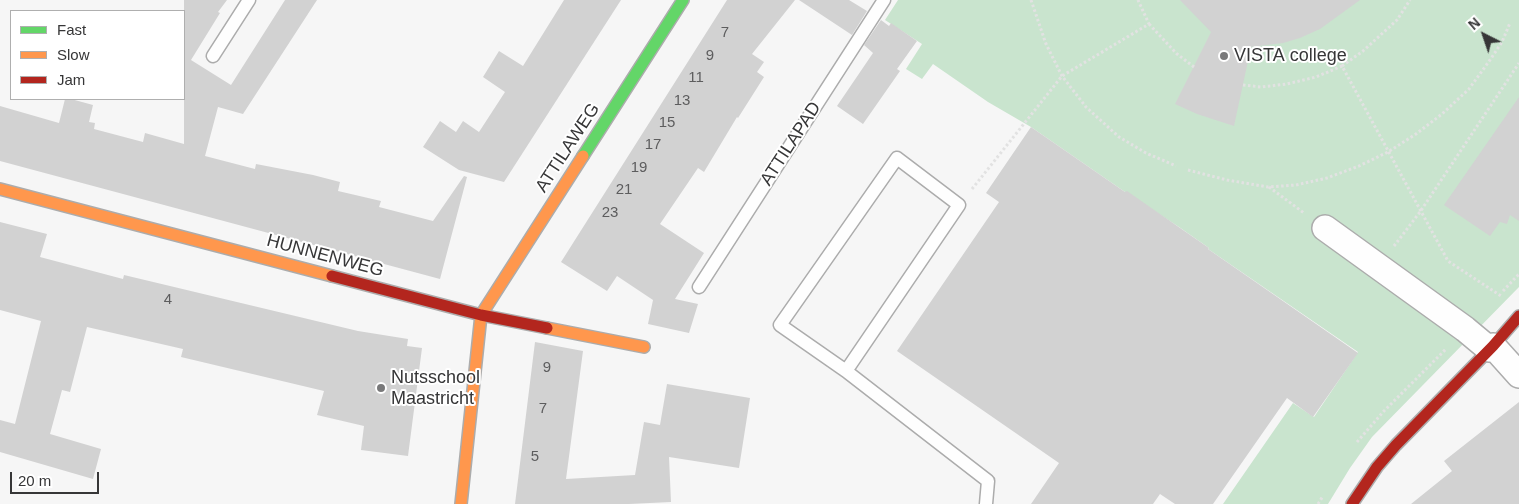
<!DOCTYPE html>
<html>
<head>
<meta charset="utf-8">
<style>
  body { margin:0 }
  #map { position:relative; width:1519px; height:504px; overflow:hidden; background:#f6f6f6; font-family:Helvetica,sans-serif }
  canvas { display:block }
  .legend { position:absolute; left:10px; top:10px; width:175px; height:90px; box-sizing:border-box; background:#fff; border:1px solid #afafaf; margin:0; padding:6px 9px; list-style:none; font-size:15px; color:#363637 }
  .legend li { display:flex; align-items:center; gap:10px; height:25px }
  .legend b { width:25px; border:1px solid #afafaf }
  .north { position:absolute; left:1459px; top:10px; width:50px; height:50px; -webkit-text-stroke:4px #fff; paint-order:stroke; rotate:319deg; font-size:14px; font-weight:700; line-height:20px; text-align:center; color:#363637 }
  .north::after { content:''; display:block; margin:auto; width:18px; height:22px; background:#363637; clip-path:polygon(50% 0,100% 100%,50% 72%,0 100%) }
  .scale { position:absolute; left:10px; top:472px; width:89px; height:22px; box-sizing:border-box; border:2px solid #363637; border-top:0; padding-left:6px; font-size:15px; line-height:18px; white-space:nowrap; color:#363637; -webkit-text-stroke:4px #fff; paint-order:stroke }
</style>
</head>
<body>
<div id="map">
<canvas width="1519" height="504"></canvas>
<ul class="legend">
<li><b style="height:6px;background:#63d668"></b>Fast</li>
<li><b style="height:6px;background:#ff974d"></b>Slow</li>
<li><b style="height:6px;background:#b3261e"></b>Jam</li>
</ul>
<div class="north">N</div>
<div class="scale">20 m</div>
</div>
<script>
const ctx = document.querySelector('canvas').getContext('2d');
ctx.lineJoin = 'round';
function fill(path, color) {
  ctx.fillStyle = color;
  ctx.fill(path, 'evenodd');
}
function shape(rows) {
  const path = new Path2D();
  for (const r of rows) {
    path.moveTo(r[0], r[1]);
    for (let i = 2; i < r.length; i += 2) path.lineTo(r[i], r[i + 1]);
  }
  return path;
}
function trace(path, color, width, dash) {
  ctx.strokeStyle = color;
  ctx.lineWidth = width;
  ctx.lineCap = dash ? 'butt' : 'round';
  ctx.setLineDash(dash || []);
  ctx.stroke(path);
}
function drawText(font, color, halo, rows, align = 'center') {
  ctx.font = font + ' Helvetica,sans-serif';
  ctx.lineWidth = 4;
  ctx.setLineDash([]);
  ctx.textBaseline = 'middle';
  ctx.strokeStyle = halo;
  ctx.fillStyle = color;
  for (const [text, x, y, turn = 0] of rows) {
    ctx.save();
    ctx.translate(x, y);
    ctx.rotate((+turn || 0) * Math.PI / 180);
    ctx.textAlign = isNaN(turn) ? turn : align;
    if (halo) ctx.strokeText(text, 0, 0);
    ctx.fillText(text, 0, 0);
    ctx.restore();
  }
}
fill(shape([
  [898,0,1519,0,1519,287,1372,437,1350,468,1328,504,1223,504,1293,403,1314,417,1358,352,1208,249,1209,248,1179,227,1125,192,1031,127,988,102,933,64,922,79,906,69,922,44,885,20]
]), '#c9e4ce');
fill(shape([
  [184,0,227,0,218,12,220,13,191,60,231,85,285,0,317,0,243,114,218,107,205,156,255,169,256,164,313,175,340,182,338,191,381,201,379,207,433,221,464,176,467,177,440,279,0,161,0,106,59,123,65,99,71,99,93,105,89,122,95,123,94,129,143,142,145,133,184,144],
  [564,0,621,0,504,182,459,170,423,147,440,121,456,132,463,121,479,132,505,92,483,77,499,51,523,66],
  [727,0,795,0,752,54,764,62,757,72,764,77,738,118,737,117,704,172,698,168,660,224,704,253,675,299,698,304,689,333,648,324,653,300,617,276,607,291,561,262],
  [799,0,849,0,867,11,852,35],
  [1180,0,1360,0,1320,29,1300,38,1283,43,1251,47,1234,126,1197,114,1175,104,1211,32],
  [881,20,889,26,891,23,917,41,897,69,900,71,863,124,837,106,873,53,864,45],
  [1519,97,1519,221,1510,215,1507,224,1500,222,1490,236,1444,205],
  [1031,127,1125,192,1127,191,1160,214,1209,248,1208,249,1358,353,1313,417,1287,398,1213,504,1175,504,1160,494,1153,504,1031,504,1059,463,897,351,999,202,986,193],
  [0,222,47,234,40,257,123,279,124,275,358,331,408,339,407,346,422,348,408,456,361,450,364,426,317,415,324,391,181,357,183,349,87,327,70,392,62,390,50,434,101,449,93,479,0,452,0,420,15,424,41,321,0,310],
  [535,342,583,351,566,479,635,475,644,422,660,425,667,384,750,398,739,468,669,457,671,502,629,504,515,504],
  [1519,402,1519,504,1411,504,1452,471,1444,461]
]), '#d2d2d2');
const lane = shape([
  [213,56,249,0],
  [699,287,884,0],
  [846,371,780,325,897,158,959,205,846,371,988,481,986,504]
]);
const street = shape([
  [1325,228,1465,329,1489,349],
  [1493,346,1519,375]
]);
const fast = shape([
  [583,156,683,0]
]);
const slow = shape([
  [0,189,332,276],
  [547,328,644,347],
  [461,504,481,315,583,156]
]);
const jam = shape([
  [332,276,481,315,547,328],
  [1352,504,1377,467,1396,445,1493,346,1519,316]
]);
trace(lane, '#acacac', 15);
trace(street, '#acacac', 28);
trace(fast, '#acacac', 14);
trace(slow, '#acacac', 14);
trace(jam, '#acacac', 14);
trace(shape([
  [1031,0,1046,44,1062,76,1086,107,1119,137,1146,153,1176,166],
  [1149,24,1177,54,1194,67],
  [1342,66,1363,51,1397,20,1410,0],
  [1243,85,1261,87,1287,84,1316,77,1342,66,1448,261,1501,296],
  [1188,170,1227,180,1268,187,1296,185,1327,178,1359,166,1388,152,1416,134,1442,114,1469,89,1490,60,1502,42,1510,23],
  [1269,187,1304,213],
  [972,189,1062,76,1149,24,1138,0],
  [1394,246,1420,212,1519,63],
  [1503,291,1519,274],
  [1357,442,1384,411,1446,349],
  [1318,504,1323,496]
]), '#e2e2e2', 3, [2.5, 2.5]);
trace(lane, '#fefefe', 12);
trace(street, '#fefefe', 25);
trace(fast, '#63d668', 11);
trace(slow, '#ff974d', 11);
trace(jam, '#b3261e', 11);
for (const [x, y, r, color] of [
  [1224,56,5,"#79797a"],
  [381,388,5,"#79797a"]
]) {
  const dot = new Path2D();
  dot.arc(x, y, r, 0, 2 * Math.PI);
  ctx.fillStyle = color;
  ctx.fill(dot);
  trace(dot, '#fff', 2);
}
drawText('15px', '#5d5d5e', null, [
  ["7",725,33],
  ["9",710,56],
  ["11",696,78],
  ["13",682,101],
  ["15",667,123],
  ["17",653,145],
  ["19",639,168],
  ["21",624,190],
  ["23",610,213],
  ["4",168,300],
  ["9",547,368],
  ["7",543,409],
  ["5",535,457]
]);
drawText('18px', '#363637', '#fff', [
  ["VISTA college",1234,56],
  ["Nutsschool",391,378],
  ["Maastricht",391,399]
], 'left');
drawText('18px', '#363637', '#fff', [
  ["ATTILAPAD",791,144,-57],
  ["ATTILAWEG",568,148,-57],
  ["HUNNENWEG",325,256,15]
]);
</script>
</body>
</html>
